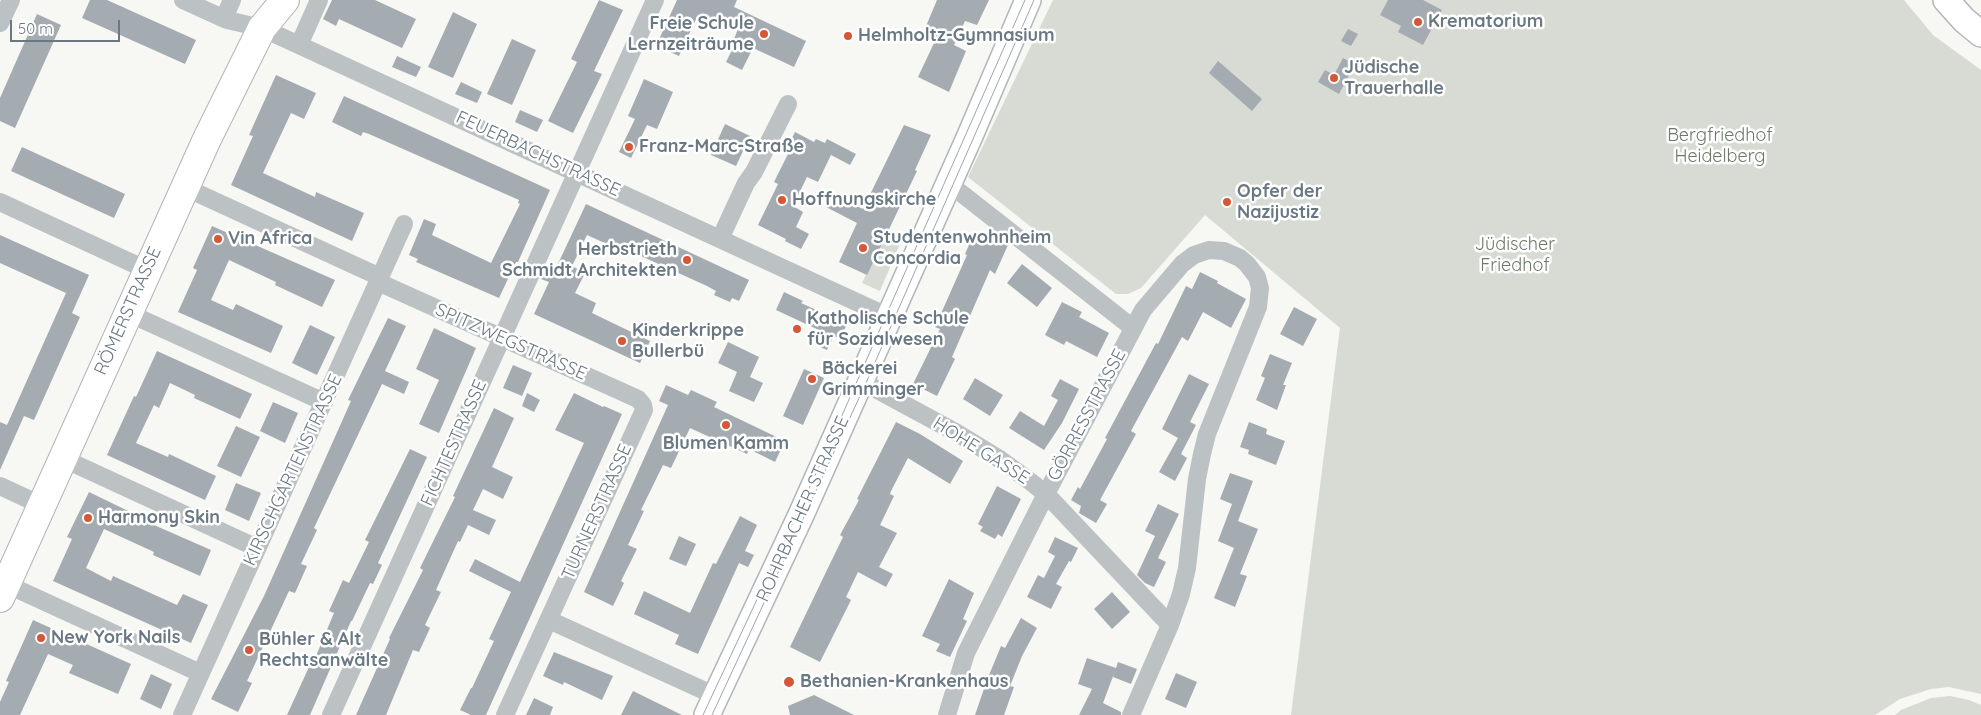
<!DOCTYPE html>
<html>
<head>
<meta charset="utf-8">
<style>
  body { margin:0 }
  #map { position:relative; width:1981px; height:715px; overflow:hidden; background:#f7f7f4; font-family:Quicksand,sans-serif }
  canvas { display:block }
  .scale { position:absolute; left:10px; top:20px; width:110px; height:22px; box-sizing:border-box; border:2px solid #697883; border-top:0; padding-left:6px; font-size:15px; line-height:18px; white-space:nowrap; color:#697883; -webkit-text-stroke:4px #fff; paint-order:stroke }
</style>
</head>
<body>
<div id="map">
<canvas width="1981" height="715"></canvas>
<div class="scale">50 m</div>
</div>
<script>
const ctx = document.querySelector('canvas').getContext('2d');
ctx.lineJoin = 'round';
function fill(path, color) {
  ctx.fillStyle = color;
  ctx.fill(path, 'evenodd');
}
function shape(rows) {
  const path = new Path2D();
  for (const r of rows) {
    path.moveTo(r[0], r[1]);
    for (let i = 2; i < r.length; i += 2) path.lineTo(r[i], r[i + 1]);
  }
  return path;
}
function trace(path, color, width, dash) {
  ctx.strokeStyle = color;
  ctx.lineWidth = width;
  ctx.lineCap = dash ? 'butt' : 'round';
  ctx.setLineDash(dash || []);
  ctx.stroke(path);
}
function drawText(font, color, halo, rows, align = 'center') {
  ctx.font = font + ' Quicksand,sans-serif';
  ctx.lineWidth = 5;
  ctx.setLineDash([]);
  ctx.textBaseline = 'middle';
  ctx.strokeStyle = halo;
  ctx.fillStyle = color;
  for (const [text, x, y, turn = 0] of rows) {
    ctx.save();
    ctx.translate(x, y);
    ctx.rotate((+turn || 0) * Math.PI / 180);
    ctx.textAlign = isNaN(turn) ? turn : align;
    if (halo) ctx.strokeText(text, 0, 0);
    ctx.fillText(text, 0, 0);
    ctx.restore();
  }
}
fill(shape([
  [1053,0,1904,0,1933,35,1981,70,1981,694,1949,687,1931,689,1900,699,1875,715,1291,715,1340,328,1205,215,1141,288,1128,294,1116,294,968,177],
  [887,233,902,239,880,291,862,283],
  [1950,696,1969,700,1981,705,1981,715,1895,715,1901,710,1931,698]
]), '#d7dbd4');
fill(shape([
  [90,0,107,0,196,40,185,64,82,18],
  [332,0,375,0,416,19,402,48,339,19,336,26,323,19],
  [599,0,623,10,594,71,602,74,573,133,548,121,577,62,571,59],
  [677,0,737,0,734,7,806,41,794,67,753,48,742,70,726,62,737,40,734,39,738,29,697,17,679,56,656,46],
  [937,0,989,0,977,25,965,21,954,45,966,51,949,92,918,77,934,43,921,38],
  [1388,0,1423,0,1442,10,1423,45,1398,32,1401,26,1380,15],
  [453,12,477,24,453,78,428,67],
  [37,14,61,25,15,128,0,121,0,98],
  [1348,29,1358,34,1351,46,1341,41],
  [512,39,536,50,512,105,487,94],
  [397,56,421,67,416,77,392,67],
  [1343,58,1355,64,1339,94,1318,82,1325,70,1334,75],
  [1218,61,1262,99,1252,111,1209,73],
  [276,75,316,93,304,119,291,113,263,173,315,197,316,192,364,213,352,241,231,185,253,136,249,135],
  [644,79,673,92,657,129,647,125,631,158,619,152,635,119,628,116],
  [461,82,482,92,477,103,455,94],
  [344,96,550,190,518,262,516,262,499,298,416,262,418,259,409,255,424,219,436,224,432,235,491,263,520,204,518,203,519,200,369,134,363,132,361,136,332,122],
  [520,110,543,120,537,132,515,122],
  [725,124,750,136,736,166,711,155],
  [904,125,931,135,915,170,917,171,867,275,839,262,857,223,826,207,832,194,863,209],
  [795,132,814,142,816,139,825,143,827,139,856,154,850,165,831,155,818,182,807,177,793,206,803,212,796,227,809,234,801,249,785,241,786,239,758,225,778,184,774,182,791,148,788,146],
  [22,147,125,194,114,218,11,171],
  [586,204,749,280,739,301,732,298,730,302,714,295,716,291,707,286,630,251,628,257,607,248,609,245,587,235,572,266,585,273,575,293,596,303,592,313,650,341,640,363,534,314,549,282,541,279,548,264,556,268],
  [212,226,335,280,322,307,275,285,276,282,229,260,211,300,233,310,236,304,283,326,271,353,178,312,197,270,193,268],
  [975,231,1008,245,995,274,990,270,952,357,955,359,937,396,913,384,940,329,935,327,967,255,965,254],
  [0,235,89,275,72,313,80,317,34,420,24,416,0,470,0,422,7,425,66,293,0,263],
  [1022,264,1052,288,1037,307,1007,283],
  [1200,272,1218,281,1217,283,1246,299,1231,328,1203,312,1188,341,1182,337,1131,431,1136,434,1100,500,1107,504,1096,523,1079,513,1081,506,1071,500,1078,487,1080,489,1107,439,1105,438,1156,343,1158,344,1186,286,1192,289],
  [784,292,803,301,801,303,847,324,840,339,834,336,827,350,815,345,821,331,776,310],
  [1062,302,1082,312,1079,317,1109,333,1097,357,1066,341,1064,345,1045,335],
  [1294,307,1317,319,1303,346,1280,334],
  [388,318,406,326,385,371,409,382,404,394,382,384,314,528,317,530,301,564,307,566,295,593,289,591,247,681,252,683,238,712,211,699,264,596,351,401,348,400],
  [310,325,335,337,317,375,292,363],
  [434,328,476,348,439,433,419,424,439,380,416,369],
  [728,342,759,357,750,377,763,383,754,402,729,391,737,372,718,363],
  [157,351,252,394,240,419,194,398,195,395,170,383,159,408,154,405,136,443,168,457,169,454,216,476,205,500,107,455,134,396,136,397],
  [1270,354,1292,363,1283,385,1286,385,1277,410,1256,400,1265,378,1261,376],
  [513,365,532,373,522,396,503,388],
  [804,369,824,378,803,425,783,416],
  [1189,374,1209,384,1190,422,1196,425,1181,454,1187,458,1175,481,1159,472,1178,438,1162,429],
  [975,378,1003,395,990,416,963,399],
  [1060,379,1079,389,1062,423,1044,450,1009,428,1020,411,1044,426,1058,400,1051,396],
  [666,385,688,395,691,390,717,402,714,407,785,441,775,462,749,449,747,454,690,428,671,468,663,465,641,510,644,511,628,545,637,549,621,581,624,583,613,606,584,592,668,405,659,401],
  [527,393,540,400,534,412,522,406],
  [574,393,603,407,604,406,622,414,486,715,471,715,460,710,471,688,472,688,494,641,489,639,511,592,469,571,475,559,520,582,584,443,555,430],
  [273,402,298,413,285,443,260,431],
  [494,408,514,418,492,467,513,477,503,499,483,489,473,510,496,520,489,535,468,525,460,542,458,541,436,590,441,592,425,625,430,628,419,652,413,650,386,715,356,715,390,639,389,638,423,570,420,568,455,497,453,496],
  [896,422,920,434,963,461,950,484,908,458,891,491,890,494,894,496,880,525,897,533,879,567,893,574,886,587,858,572,846,597,851,600,820,662,790,647,826,572,843,537,840,535,859,500,857,499],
  [1249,422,1267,429,1266,434,1285,441,1276,465,1248,454,1249,450,1240,447],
  [236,426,260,437,241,477,217,466],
  [410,449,427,457,378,563,382,565,373,584,370,583,352,621,351,621,310,715,287,715,309,667,311,668,334,613,329,611,343,580,349,583,369,542,365,540],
  [1230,473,1253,481,1238,521,1258,529,1240,574,1247,576,1235,607,1214,598,1234,548,1218,541,1232,504,1220,499],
  [236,483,261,493,249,521,225,510],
  [997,486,1021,499,1002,537,998,534,995,539,980,531,983,527,978,524],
  [89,492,155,524,154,525,211,550,200,576,153,555,154,552,104,529,86,568,111,581,113,576,177,605,183,594,208,605,191,643,53,581,72,539,67,537],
  [1158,504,1179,514,1158,558,1166,562,1154,587,1145,583,1137,575,1155,536,1145,531],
  [740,516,757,525,745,551,754,555,748,567,739,563,698,654,675,644,679,635,634,614,644,591,690,613,713,563,716,564],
  [679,536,696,544,686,566,669,559],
  [1055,537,1078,548,1071,562,1069,561,1056,584,1062,587,1051,609,1027,597,1038,575,1044,578,1055,556,1048,552],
  [949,579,974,593,963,619,967,621,950,657,936,651,940,644,922,636],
  [1112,592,1130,612,1112,629,1094,609],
  [1021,618,1037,628,1022,656,1010,686,1014,687,1004,715,975,715,987,680,1001,646,1005,648],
  [33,620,131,664,118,694,69,673,73,665,48,654,20,715,0,715,0,702,9,682,6,681],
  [554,652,613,676,602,700,564,682,563,685,543,676],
  [1087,658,1116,668,1118,662,1137,669,1131,684,1113,677,1115,671,1103,703,1121,712,1121,715,1079,715,1092,689,1078,684],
  [1176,673,1197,682,1186,708,1165,699],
  [151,674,172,684,161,709,140,699],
  [633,691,682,715,621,715],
  [814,695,854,715,790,715,788,706],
  [534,698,553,707,550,715,526,715]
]), '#a4acb1');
const secondary = shape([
  [1946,0,1964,20,1981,34],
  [707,715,801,515,969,138,1028,0]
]);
const primary = shape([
  [0,598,207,139,262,28,285,0]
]);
trace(secondary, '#b1b7bb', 28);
trace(primary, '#b0b5b9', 30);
trace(shape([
  [183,0,227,20,262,28,889,317],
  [224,18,232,0],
  [0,23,11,0],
  [299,45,319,0],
  [948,186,961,193,1133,328],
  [184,187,380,277],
  [0,202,147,270],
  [720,239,746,183,754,172,788,104],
  [378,282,638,399,643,405,644,410,505,715],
  [128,313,324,402],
  [861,381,957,433,1001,460,1031,482,1046,494,1170,625],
  [62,458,257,548],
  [0,486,41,505],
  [6,584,200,673],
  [549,620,716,696],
  [182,715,404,224],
  [331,715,655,0],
  [947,715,966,653,1046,494,1143,310,1182,264,1194,255,1209,250,1224,251,1240,258,1247,264,1257,277,1260,288,1258,307,1207,434,1202,454,1197,479,1187,568,1181,594,1170,625,1131,715]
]), '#bcc1c4', 18);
trace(secondary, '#fff', 25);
trace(primary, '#fff', 28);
trace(shape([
  [703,715,825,454,1025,0],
  [712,715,866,383,1034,0]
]), '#9fa5aa', 1);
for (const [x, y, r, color] of [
  [1418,22,5,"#d45737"],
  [764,34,5,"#d45737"],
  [848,36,5,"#d45737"],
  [1334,78,5,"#d45737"],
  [629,147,5,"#d45737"],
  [782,200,5,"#d45737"],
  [1227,202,5,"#d45737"],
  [218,239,5,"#d45737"],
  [863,248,5,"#d45737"],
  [687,260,5,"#d45737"],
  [797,329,5,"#d45737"],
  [622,341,5,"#d45737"],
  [812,379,5,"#d45737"],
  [726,425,5,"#d45737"],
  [88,518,5,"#d45737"],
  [41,638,5,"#d45737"],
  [249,650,5,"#d45737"],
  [789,682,6,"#d45737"]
]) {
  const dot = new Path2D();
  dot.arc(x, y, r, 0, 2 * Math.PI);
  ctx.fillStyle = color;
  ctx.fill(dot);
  trace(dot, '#fff', 2);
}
drawText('bold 18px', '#697883', '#fff', [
  ["Krematorium",1428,22],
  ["Freie Schule",754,24,"right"],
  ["Lernzeiträume",754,45,"right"],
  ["Helmholtz-Gymnasium",858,36],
  ["Jüdische",1344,68],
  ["Trauerhalle",1344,89],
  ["Franz-Marc-Straße",639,147],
  ["Opfer der",1237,192],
  ["Nazijustiz",1237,213],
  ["Hoffnungskirche",792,200],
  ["Studentenwohnheim",873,238],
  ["Concordia",873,259],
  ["Vin Africa",228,239],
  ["Herbstrieth",677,250,"right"],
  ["Schmidt Architekten",677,271,"right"],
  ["Katholische Schule",807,319],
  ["für Sozialwesen",807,340],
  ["Kinderkrippe",632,331],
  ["Bullerbü",632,352],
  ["Bäckerei",822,369],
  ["Grimminger",822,390],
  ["Blumen Kamm",726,444,"center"],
  ["Harmony Skin",98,518],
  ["New York Nails",51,638],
  ["Bühler & Alt",259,640],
  ["Rechtsanwälte",259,661],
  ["Bethanien-Krankenhaus",800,682]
], 'left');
drawText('18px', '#6b7a67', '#fff', [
  ["Bergfriedhof",1720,136],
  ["Heidelberg",1720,157],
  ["Jüdischer",1515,245],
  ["Friedhof",1515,266]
]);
drawText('18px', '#697883', '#fff', [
  ["FEUERBACHSTRASSE",538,154,25],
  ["RÖMERSTRASSE",128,311,-66],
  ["SPITZWEGSTRASSE",511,342,24],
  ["GÖRRESSTRASSE",1087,415,-62],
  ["FICHTESTRASSE",454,443,-66],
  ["HOHE GASSE",981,451,32],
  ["KIRSCHGARTENSTRASSE",293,470,-65],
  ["ROHRBACHER STRASSE",803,509,-66],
  ["TURNERSTRASSE",597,512,-66]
]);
</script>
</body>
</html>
